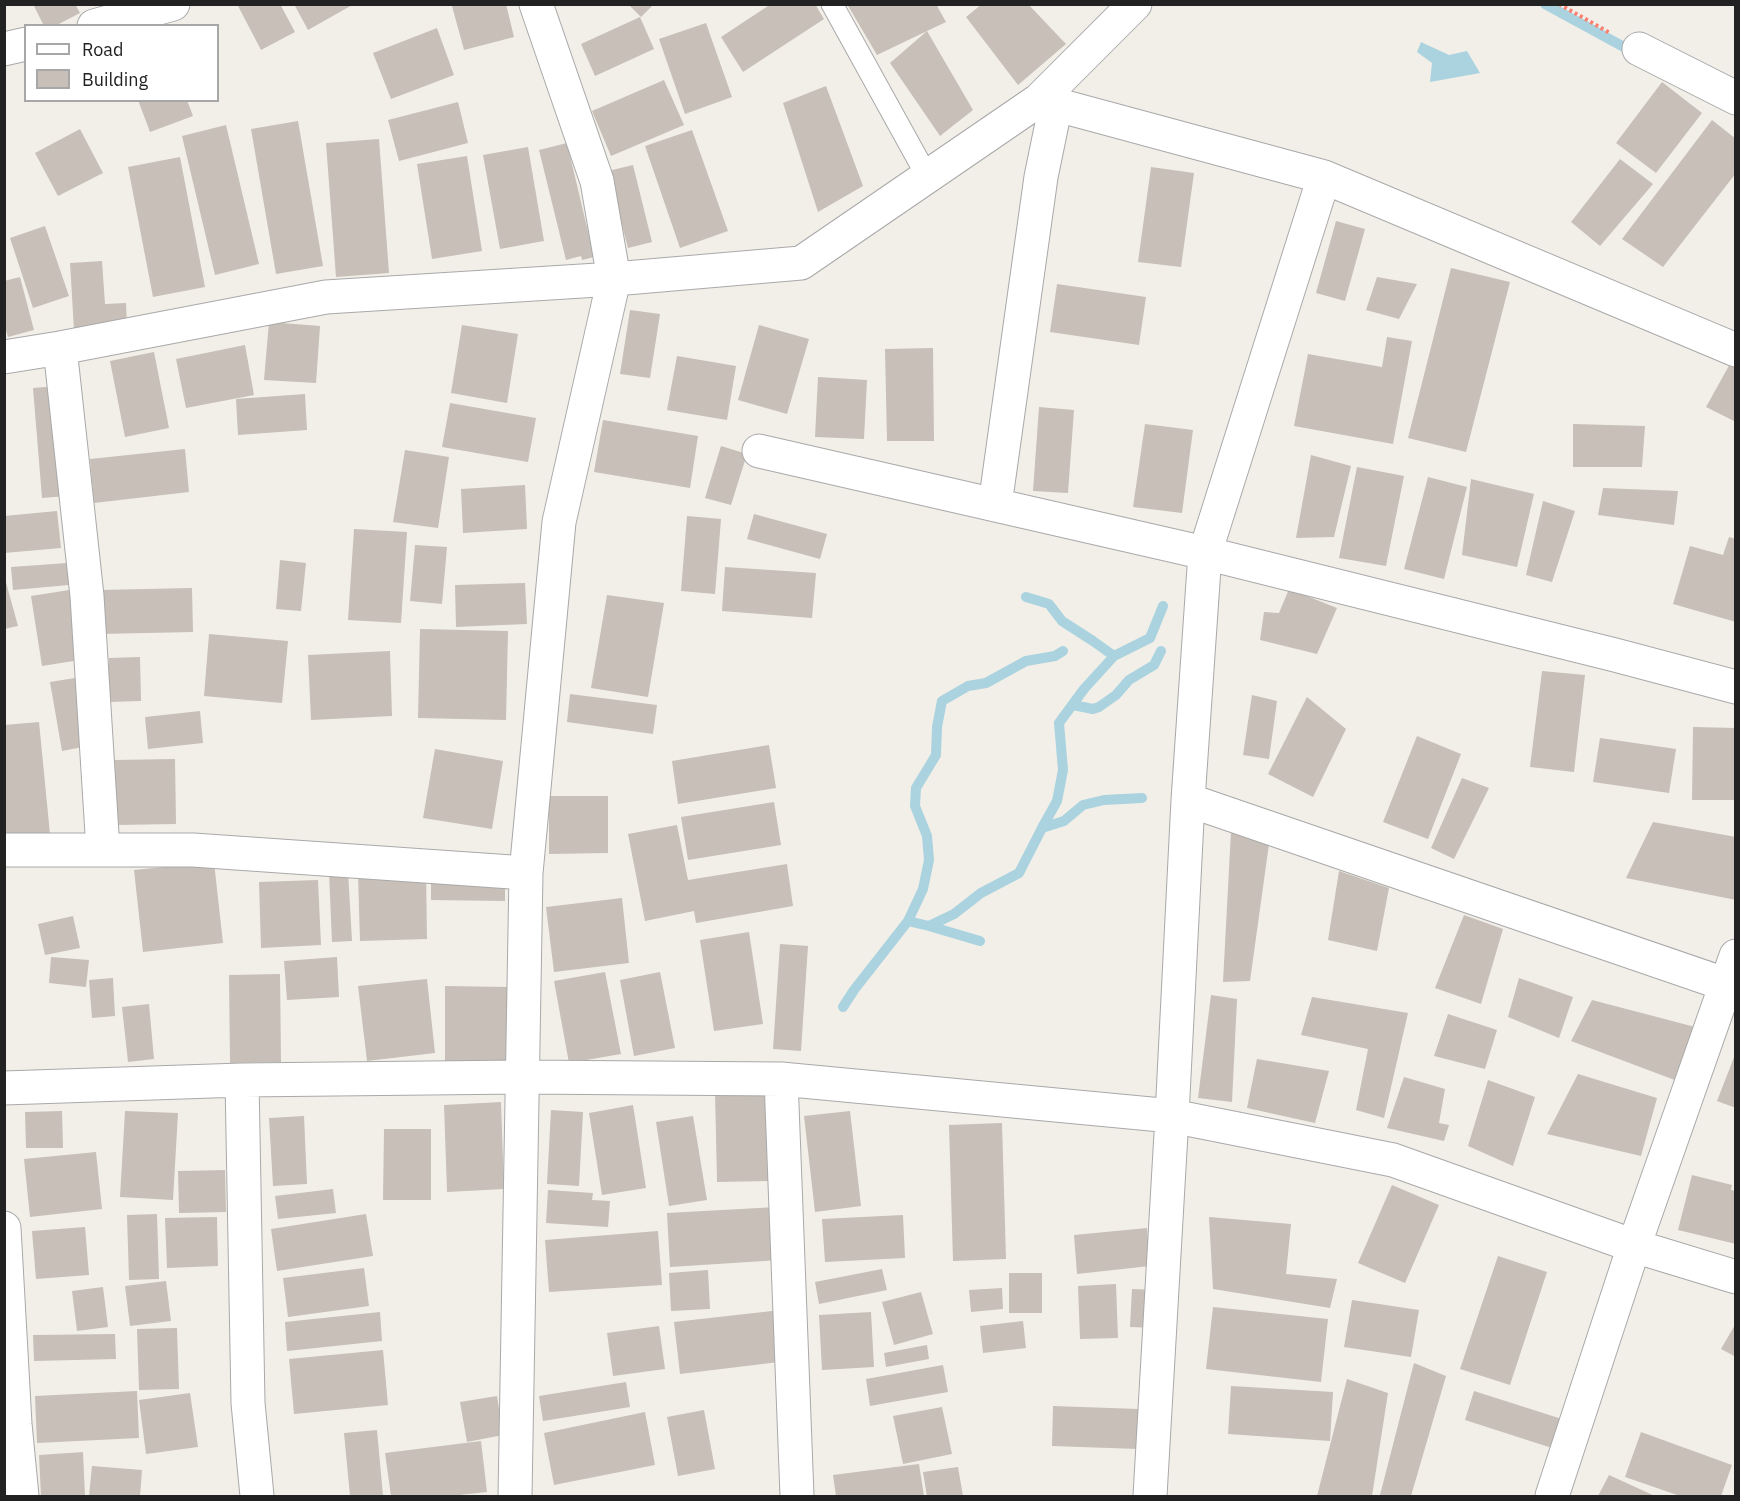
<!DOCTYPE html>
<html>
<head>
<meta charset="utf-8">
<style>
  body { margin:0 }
  #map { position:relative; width:1740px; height:1501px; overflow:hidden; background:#f2efe9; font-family:"IBM Plex Sans",sans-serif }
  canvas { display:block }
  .frame { position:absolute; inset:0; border:6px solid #222; pointer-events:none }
  .legend { position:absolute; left:24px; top:24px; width:195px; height:78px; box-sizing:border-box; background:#fff; border:2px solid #a7a7a7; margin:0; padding:8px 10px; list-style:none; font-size:18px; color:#222 }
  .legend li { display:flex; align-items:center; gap:12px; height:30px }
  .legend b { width:30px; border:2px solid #a7a7a7 }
</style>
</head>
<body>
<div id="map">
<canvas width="1740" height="1501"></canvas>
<div class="frame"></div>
<ul class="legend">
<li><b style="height:8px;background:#fff"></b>Road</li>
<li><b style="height:16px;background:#c7bfb8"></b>Building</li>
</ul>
</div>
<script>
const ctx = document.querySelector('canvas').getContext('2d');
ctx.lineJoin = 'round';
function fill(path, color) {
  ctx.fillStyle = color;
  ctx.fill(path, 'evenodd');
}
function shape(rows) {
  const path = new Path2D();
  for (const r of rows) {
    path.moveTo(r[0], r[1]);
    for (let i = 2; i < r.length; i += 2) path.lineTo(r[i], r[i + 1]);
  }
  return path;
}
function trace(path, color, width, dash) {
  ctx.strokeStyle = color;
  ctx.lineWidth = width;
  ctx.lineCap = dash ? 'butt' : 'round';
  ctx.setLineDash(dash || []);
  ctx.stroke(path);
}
fill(shape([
  [1421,42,1449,55,1467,51,1480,73,1430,82,1432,63,1417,52]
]), '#aad3df');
trace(shape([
  [1545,4,1635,53],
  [1026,597,1049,604,1062,621,1093,641,1114,656],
  [1073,705,1093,709,1099,707,1116,695,1129,680,1154,665,1161,651],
  [1042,828,1064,821,1083,805,1104,800,1142,798],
  [908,921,923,889,929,860,927,836,915,806,916,788,936,755,937,727,942,701,968,686,986,683,1026,661,1055,656,1063,651],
  [929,926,980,941],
  [843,1007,854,990,908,921,929,926,954,914,981,893,1019,873,1042,828,1057,801,1063,770,1059,723,1084,689,1114,656,1150,638,1163,606]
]), '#aad3df', 10);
fill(shape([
  [33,4,75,4,80,13,55,26,44,26],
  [237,4,280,4,295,32,261,50],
  [294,4,354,4,308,30],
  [458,4,506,4,514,37,464,50,452,6],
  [771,4,815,4,824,19,743,72,721,37],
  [847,4,936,4,946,22,927,31,973,110,940,136,890,63,927,31,877,55],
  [982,4,1028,4,1066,44,1018,85,966,17],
  [629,5,653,5,641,17],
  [640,17,654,49,595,76,581,44],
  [706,23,732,97,685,114,659,39],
  [437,28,454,75,391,99,373,53],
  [664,80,684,125,611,156,592,111],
  [1662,82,1702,113,1656,173,1616,143],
  [826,86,863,186,818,212,783,103],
  [138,100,187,100,193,116,150,132],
  [458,102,468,143,399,161,388,120],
  [1712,120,1736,139,1736,173,1663,267,1622,239],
  [298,121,323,266,276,274,251,129],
  [226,125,259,264,215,275,182,136],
  [80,129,103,173,58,196,35,153],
  [692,130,728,231,680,248,645,146],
  [379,139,389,273,336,277,326,143],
  [567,143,594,257,582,260,581,256,566,260,539,150],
  [528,147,544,241,500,249,483,155],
  [467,156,482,251,432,259,417,164],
  [180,157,205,287,153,297,128,167],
  [1620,159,1653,184,1600,246,1571,222],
  [633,165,652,242,628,248,608,171],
  [1151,167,1194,173,1181,267,1138,262],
  [1336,221,1365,229,1345,301,1316,293],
  [45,226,69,296,33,308,10,238],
  [102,261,105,304,126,303,127,327,74,330,70,263],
  [1451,268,1510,282,1466,452,1408,438],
  [20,277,34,330,8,337,4,323,4,281],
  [1377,277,1417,284,1399,319,1366,310],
  [1057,284,1146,297,1139,345,1050,332],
  [630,310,660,314,650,378,620,374],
  [269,322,320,326,316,383,264,380],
  [462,325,518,334,507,403,451,393],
  [759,325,809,339,787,414,738,400],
  [1387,337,1412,341,1393,444,1294,426,1308,354,1382,367],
  [245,345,254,395,186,408,176,359],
  [933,348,934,441,887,441,885,349],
  [154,352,169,428,125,437,110,361],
  [677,356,736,366,727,420,667,410],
  [1731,362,1736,364,1736,422,1706,407],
  [818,377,867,380,864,439,815,437],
  [59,386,67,496,42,498,33,388],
  [305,394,307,430,238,435,236,399],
  [450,403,536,418,528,462,442,447],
  [1039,407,1074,410,1068,493,1033,491],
  [603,420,698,436,690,488,594,472],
  [1145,424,1193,430,1182,513,1133,507],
  [1573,424,1645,426,1642,467,1573,467],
  [721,446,747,454,731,505,705,498],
  [185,449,189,492,94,503,90,459],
  [405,450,449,457,438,528,393,522],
  [1311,455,1351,466,1334,537,1296,538],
  [1357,467,1404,476,1386,566,1339,558],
  [1428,477,1467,487,1444,579,1404,569],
  [1471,479,1534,494,1517,567,1462,555],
  [525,485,527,529,463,533,461,489],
  [1603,488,1678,491,1674,525,1598,515],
  [1543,501,1575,511,1552,582,1526,575],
  [57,511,61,548,4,553,4,516],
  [754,514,827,534,820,559,747,539],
  [687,516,721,519,715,594,681,591],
  [354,529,407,532,401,623,348,620],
  [1729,537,1736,539,1736,622,1673,604,1690,546,1723,555],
  [415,545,447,547,442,604,410,601],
  [280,560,306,563,301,611,276,609],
  [67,563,69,585,13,590,11,567],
  [725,567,816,573,812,618,722,611],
  [4,575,18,626,4,629],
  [525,583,527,624,456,627,455,585],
  [192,588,193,632,100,634,99,590],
  [1289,589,1337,608,1317,654,1260,640,1264,612,1279,613],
  [69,590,80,660,42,666,31,596],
  [607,595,664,603,648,697,591,688],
  [420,629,508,631,506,720,418,718],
  [209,634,288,641,282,703,204,696],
  [390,651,392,716,311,720,308,655],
  [140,657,141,701,109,702,109,658],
  [1542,671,1585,675,1574,772,1530,767],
  [81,677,93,745,62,751,50,682],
  [570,694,657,705,653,734,567,722],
  [1252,695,1277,701,1269,759,1243,755],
  [1307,697,1346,729,1313,797,1268,774],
  [200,711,203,743,148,749,145,717],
  [39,722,50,834,4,839,4,725],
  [1693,727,1736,728,1736,800,1692,800],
  [1417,736,1461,754,1428,839,1383,822],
  [1600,738,1676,749,1669,793,1593,782],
  [769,745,776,788,678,804,672,761],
  [435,749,503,761,492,829,423,818],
  [175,759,176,824,116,825,115,760],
  [1462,778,1489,788,1454,859,1431,848],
  [549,796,608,796,608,853,549,854],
  [774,802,781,845,688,860,681,817],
  [1653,822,1736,837,1736,900,1626,878],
  [677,825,688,880,787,864,793,906,696,923,694,911,645,921,628,834],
  [1231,831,1269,844,1250,981,1223,982],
  [214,862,223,943,143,952,134,870],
  [348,871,352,941,332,942,329,872],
  [1339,871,1389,888,1377,951,1328,940],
  [426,872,427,939,360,941,358,874],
  [318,880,321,945,261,948,259,882],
  [431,883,505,883,505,901,431,900],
  [622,898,629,963,554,972,546,907],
  [1464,915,1503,929,1481,1004,1435,988],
  [73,916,80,948,45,955,38,924],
  [749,932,763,1024,714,1031,700,940],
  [780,944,808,946,801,1051,773,1049],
  [51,957,89,960,86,987,49,983],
  [337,957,339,997,287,1000,284,961],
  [605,972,621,1054,569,1063,554,981],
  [660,972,675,1048,634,1056,620,980],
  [280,974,281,1062,230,1063,229,975],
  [113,978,115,1016,92,1018,89,980],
  [1519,978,1573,997,1559,1038,1508,1017],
  [427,979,435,1053,367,1061,358,986],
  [445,986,509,987,509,1060,445,1061],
  [1211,995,1237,999,1232,1102,1198,1098],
  [1312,997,1408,1013,1384,1118,1356,1110,1368,1049,1301,1035],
  [1592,1000,1699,1028,1680,1082,1571,1041],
  [149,1004,154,1059,128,1062,122,1007],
  [1448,1014,1497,1030,1485,1069,1434,1056],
  [1736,1052,1736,1108,1717,1101],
  [1257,1059,1329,1071,1315,1123,1247,1108],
  [1578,1074,1657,1098,1641,1156,1547,1134],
  [1404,1077,1445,1089,1439,1123,1449,1125,1444,1141,1387,1128],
  [1488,1080,1535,1097,1513,1166,1468,1146],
  [767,1089,769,1181,717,1182,715,1091],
  [501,1102,504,1189,447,1192,444,1105],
  [633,1105,646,1188,602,1195,589,1113],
  [551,1110,583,1112,579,1186,547,1184],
  [62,1111,63,1148,26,1148,25,1112],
  [125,1111,178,1113,173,1200,120,1197],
  [850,1111,861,1206,815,1212,804,1116],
  [304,1116,307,1184,273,1186,269,1118],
  [693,1116,707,1200,669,1206,656,1122],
  [1002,1123,1006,1259,953,1261,949,1125],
  [384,1129,431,1129,431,1200,383,1200],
  [96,1152,102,1209,30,1217,24,1159],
  [225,1170,226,1212,179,1213,178,1171],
  [1692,1175,1732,1185,1731,1190,1736,1191,1736,1244,1678,1230],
  [1392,1185,1439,1205,1405,1283,1358,1263],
  [333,1189,336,1213,278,1219,275,1196],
  [548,1190,593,1193,592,1200,610,1201,608,1227,546,1223],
  [777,1207,780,1260,670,1267,667,1213],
  [157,1214,159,1279,129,1280,127,1215],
  [366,1214,373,1256,277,1271,271,1229],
  [903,1215,905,1258,825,1262,822,1219],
  [217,1217,218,1266,167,1268,165,1218],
  [1209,1217,1291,1224,1286,1274,1337,1279,1330,1308,1213,1289],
  [85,1227,89,1275,36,1279,32,1231],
  [1147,1228,1150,1266,1077,1274,1074,1235],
  [658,1231,662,1285,549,1292,545,1240],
  [1498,1256,1547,1272,1510,1385,1460,1369],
  [364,1268,369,1306,288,1317,283,1278],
  [882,1269,887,1290,819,1304,815,1282],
  [708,1270,710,1309,671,1311,669,1273],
  [1009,1273,1042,1273,1042,1313,1009,1313],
  [166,1281,171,1321,130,1326,125,1286],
  [1116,1284,1118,1338,1080,1339,1078,1286],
  [103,1287,108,1327,77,1331,72,1291],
  [1002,1288,1003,1309,971,1312,969,1290],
  [1132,1289,1157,1290,1156,1328,1130,1327],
  [921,1292,933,1334,894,1345,882,1302],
  [1352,1300,1419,1310,1411,1357,1344,1347],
  [1213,1307,1328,1319,1321,1382,1206,1369],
  [781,1310,787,1361,680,1374,674,1322],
  [380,1312,382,1341,287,1351,285,1322],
  [871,1312,874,1367,822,1370,819,1315],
  [1023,1321,1026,1348,983,1353,980,1326],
  [1736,1323,1736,1357,1721,1349],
  [659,1326,665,1369,613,1376,607,1333],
  [177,1328,179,1389,139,1390,137,1329],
  [115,1334,116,1359,34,1361,33,1335],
  [927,1345,929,1359,886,1367,884,1353],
  [383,1350,388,1405,294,1414,289,1359],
  [1414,1363,1446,1376,1411,1496,1380,1495],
  [943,1365,948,1392,870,1406,866,1379],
  [1347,1379,1388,1393,1372,1496,1317,1496],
  [626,1382,630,1407,543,1421,539,1396],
  [1231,1386,1333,1392,1330,1441,1228,1434],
  [137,1391,139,1438,37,1443,35,1396],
  [1474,1391,1565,1420,1555,1449,1465,1420],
  [190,1393,198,1447,146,1454,139,1400],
  [497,1396,503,1435,467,1442,460,1402],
  [1053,1406,1139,1409,1138,1449,1052,1446],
  [942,1407,952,1454,903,1464,893,1416],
  [704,1410,715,1469,678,1476,667,1417],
  [645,1412,655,1465,554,1485,544,1433],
  [377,1430,383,1496,350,1496,344,1433],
  [1641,1432,1732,1465,1721,1496,1680,1496,1625,1477],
  [481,1441,487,1492,450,1496,391,1496,385,1453],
  [83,1452,85,1496,41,1496,39,1455],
  [919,1464,924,1496,836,1496,833,1475],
  [92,1466,142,1470,140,1496,89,1496],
  [958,1467,963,1496,927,1496,923,1472],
  [1609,1475,1655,1496,1598,1496]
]), '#c7bfb8');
const service = shape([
  [832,4,927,176]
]);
const minor = shape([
  [94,26,173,4],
  [4,49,26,44],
  [1639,49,1736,98],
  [1039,100,1324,177,1736,350],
  [60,348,87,596,103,850],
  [4,357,60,348,326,297,614,279,801,263,1039,100,1135,4],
  [759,451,1205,553,1615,655,1736,687],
  [995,505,1041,177,1056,104],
  [1188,800,1736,988],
  [4,850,193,850,526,873],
  [781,1079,797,1496],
  [242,1080,248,1403,257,1496],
  [4,1088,242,1080,522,1077,781,1079,1172,1116,1393,1160,1634,1246,1736,1277],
  [4,1228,15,1424,22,1496],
  [515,1496,526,873,559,522,614,279,597,181,536,4],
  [1150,1496,1172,1116,1188,800,1205,553,1324,177],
  [1552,1496,1634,1246,1736,956]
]);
trace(service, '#a9a9a9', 23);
trace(minor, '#a9a9a9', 35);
trace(shape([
  [1559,4,1610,33]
]), '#fa8072', 4, [3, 3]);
trace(service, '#fff', 21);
trace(minor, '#fff', 33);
</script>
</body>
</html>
